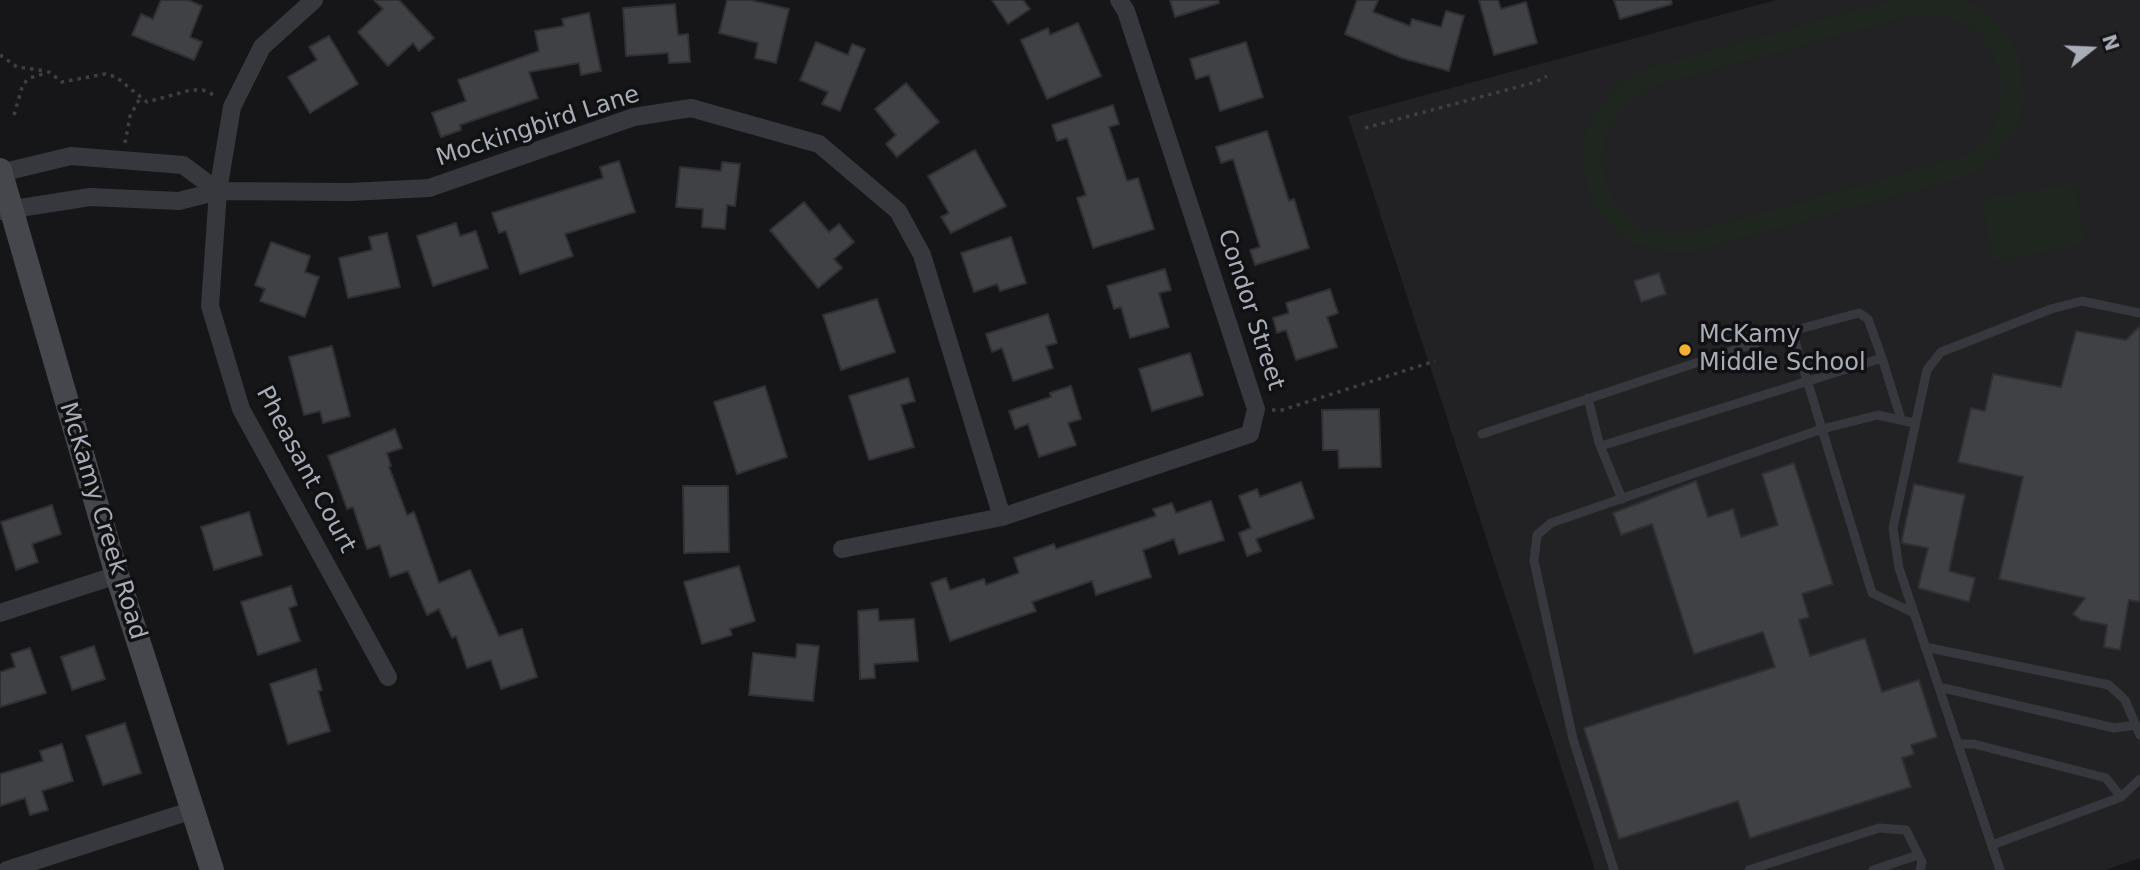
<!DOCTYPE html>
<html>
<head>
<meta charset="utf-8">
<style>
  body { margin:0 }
  #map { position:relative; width:2140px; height:870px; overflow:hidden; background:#161618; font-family:"DejaVu Sans",sans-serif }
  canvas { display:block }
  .north { position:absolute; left:2056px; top:14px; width:70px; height:70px; -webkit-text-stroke:5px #111113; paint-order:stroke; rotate:72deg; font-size:19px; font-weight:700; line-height:28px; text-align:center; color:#a8adb8 }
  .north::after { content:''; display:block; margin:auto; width:24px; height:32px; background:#a8adb8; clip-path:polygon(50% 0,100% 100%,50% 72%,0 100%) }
</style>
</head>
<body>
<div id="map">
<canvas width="2140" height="870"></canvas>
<div class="north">N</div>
</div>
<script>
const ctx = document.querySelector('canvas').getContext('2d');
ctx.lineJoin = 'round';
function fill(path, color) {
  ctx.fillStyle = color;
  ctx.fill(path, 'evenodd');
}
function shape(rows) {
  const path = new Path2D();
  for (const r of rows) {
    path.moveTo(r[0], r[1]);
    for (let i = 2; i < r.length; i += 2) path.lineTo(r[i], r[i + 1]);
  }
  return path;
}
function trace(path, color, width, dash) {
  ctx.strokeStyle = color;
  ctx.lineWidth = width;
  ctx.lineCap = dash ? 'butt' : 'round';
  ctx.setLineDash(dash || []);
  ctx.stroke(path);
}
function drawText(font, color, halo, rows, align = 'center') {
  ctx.font = font + ' "DejaVu Sans",sans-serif';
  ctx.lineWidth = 7;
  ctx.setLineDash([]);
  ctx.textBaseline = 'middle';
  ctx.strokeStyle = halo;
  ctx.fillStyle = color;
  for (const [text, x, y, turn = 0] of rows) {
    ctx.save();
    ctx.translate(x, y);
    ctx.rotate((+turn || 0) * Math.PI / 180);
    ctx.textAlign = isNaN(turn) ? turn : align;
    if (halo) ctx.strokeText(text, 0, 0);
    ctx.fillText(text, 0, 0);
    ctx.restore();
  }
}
fill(shape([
  [1776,0,2140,0,2140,858,2105,870,1595,870,1348,116]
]), '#222225');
fill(shape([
  [1893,0,1963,0,1987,12,2009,37,2020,61,2023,100,2018,126,2001,150,1983,168,1958,179,1691,252,1661,251,1634,243,1609,226,1591,200,1583,168,1583,145,1590,121,1604,100,1624,79,1641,70],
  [1937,15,1966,24,1982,37,1999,68,2002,94,1997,119,1988,137,1965,156,1697,231,1674,234,1643,229,1617,208,1607,186,1601,161,1607,129,1627,102,1650,87,1910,16],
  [2074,183,2085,245,1993,261,1982,199]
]), '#1e261f');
const building = shape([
  [161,0,188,0,202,6,190,37,202,42,194,60,132,35,141,14,153,19,161,0],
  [374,0,399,0,434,38,419,51,413,43,388,66,358,32,383,9,374,0],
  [727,0,750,0,789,9,776,63,755,58,758,43,719,33,727,0],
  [992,0,1023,0,1030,9,1008,24,992,0],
  [1170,0,1218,0,1219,3,1175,17,1170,0],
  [1357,0,1378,0,1373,12,1410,26,1412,19,1441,27,1446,11,1464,16,1449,71,1402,58,1345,34,1357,0],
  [1479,0,1498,0,1501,9,1526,2,1537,43,1494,55,1479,0],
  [1614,0,1671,0,1672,4,1620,19,1614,0],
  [675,4,678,35,688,34,690,62,669,63,668,53,626,56,623,8,675,4],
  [589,13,601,71,581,75,579,63,529,72,538,98,460,125,461,130,441,137,432,113,466,101,458,80,539,51,535,31,564,26,562,19,589,13],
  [1078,23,1101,76,1047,99,1021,40,1048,28,1050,35,1078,23],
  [329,36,358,84,310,113,288,77,317,60,309,47,329,36],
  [816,42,848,55,852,44,865,49,840,111,822,104,828,92,800,80,816,42],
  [1246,42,1263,97,1220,111,1209,75,1196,79,1190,59,1246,42],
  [906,83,939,122,897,157,886,144,896,135,875,109,906,83],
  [1113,105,1119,124,1109,127,1127,181,1138,178,1154,229,1093,248,1077,198,1086,195,1067,138,1057,141,1052,125,1113,105],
  [1267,131,1289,201,1294,199,1309,248,1255,265,1250,250,1260,247,1233,159,1221,163,1216,147,1267,131],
  [975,150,1006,206,951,233,941,217,949,213,928,176,975,150],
  [619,161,635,212,565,234,573,256,520,274,506,231,499,233,492,213,603,178,600,167,619,161],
  [722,162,740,164,735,206,727,205,725,229,702,227,703,209,676,207,680,167,721,171,722,162],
  [804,202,829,232,839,224,854,242,834,259,842,268,818,288,770,230,804,202],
  [456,223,460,236,476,231,488,268,433,286,417,236,456,223],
  [387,233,400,287,348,298,339,258,372,250,369,237,387,233],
  [1011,237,1026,283,1000,291,997,284,974,292,961,253,1011,237],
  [271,242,310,256,305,272,319,277,305,317,260,301,265,289,255,285,271,242],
  [1165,269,1171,290,1159,293,1169,327,1130,338,1121,307,1114,309,1107,286,1165,269],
  [1659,273,1666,294,1641,302,1634,281,1659,273],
  [1330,289,1338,313,1327,317,1337,347,1296,360,1286,330,1277,333,1273,318,1289,313,1286,303,1330,289],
  [877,299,895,352,841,370,823,315,877,299],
  [1048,314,1057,343,1046,346,1053,368,1013,381,1002,348,992,352,986,334,1048,314],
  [2140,326,2140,602,2129,600,2120,650,2104,647,2107,625,2081,620,2073,614,2085,598,1999,579,2023,477,1958,462,1971,408,1985,411,1993,374,2061,387,2076,331,2126,340,2140,326],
  [332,346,350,416,323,423,320,411,304,415,289,357,332,346],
  [1190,353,1203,395,1152,411,1139,369,1190,353],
  [908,378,915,401,901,405,914,447,869,460,849,396,908,378],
  [765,386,787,457,737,474,714,402,765,386],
  [1071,386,1081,419,1068,423,1076,445,1039,457,1028,424,1015,429,1009,411,1051,397,1050,393,1071,386],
  [1379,409,1381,467,1339,468,1338,450,1323,450,1322,410,1379,409],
  [395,429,402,448,387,453,391,466,389,467,407,515,414,512,439,583,470,570,499,636,522,629,537,677,501,689,491,660,467,668,456,636,452,638,439,609,427,615,408,571,390,577,380,545,367,549,353,507,347,509,328,456,395,429],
  [1794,463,1833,584,1802,594,1809,617,1799,620,1810,656,1865,638,1882,692,1919,680,1937,737,1911,745,1914,754,1902,758,1911,787,1750,838,1738,801,1619,839,1584,728,1775,667,1763,632,1694,654,1652,524,1621,535,1613,513,1696,481,1708,517,1733,509,1741,537,1778,525,1762,474,1794,463],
  [1301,482,1314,518,1256,539,1261,551,1247,556,1239,533,1251,528,1239,496,1257,489,1260,497,1301,482],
  [1914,484,1965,495,1949,571,1975,578,1969,602,1918,588,1928,548,1902,543,1902,539,1914,484],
  [683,486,728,486,729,552,684,553,683,486],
  [1211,501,1224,540,1179,554,1174,539,1143,550,1151,577,1096,595,1092,581,1032,602,1036,611,950,641,931,583,946,578,950,590,984,579,986,585,1019,573,1014,558,1054,544,1056,549,1156,516,1153,509,1172,503,1176,513,1211,501],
  [52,505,61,534,32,544,38,562,16,570,1,522,52,505],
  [249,512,262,555,214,570,201,527,249,512],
  [739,566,755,621,730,629,732,635,702,644,684,582,739,566],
  [291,586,297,605,289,608,300,641,258,655,241,602,291,586],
  [878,609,879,621,914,619,918,661,874,664,875,678,860,679,858,611,878,609],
  [797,644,819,646,813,701,749,695,753,653,796,658,797,644],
  [94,646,105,679,72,690,61,657,94,646],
  [30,648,46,693,0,707,0,672,15,667,11,654,30,648],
  [316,669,322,690,318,691,330,731,288,744,270,684,316,669],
  [125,723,141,773,103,785,86,736,125,723],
  [62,744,73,781,42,791,48,810,30,815,25,798,0,806,0,774,43,761,40,751,62,744]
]);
fill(building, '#404145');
trace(building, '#303034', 2);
trace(shape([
  [0,55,17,67,46,71],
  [14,115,23,84,30,78,49,72,62,82,105,74,116,77,147,102,191,90,203,90,214,95],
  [1365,128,1536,82,1547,76],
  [125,143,130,116,140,98],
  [1272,410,1282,410,1435,361]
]), '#3d3f44', 3.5, [3.5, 5]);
trace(shape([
  [1792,331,1859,313,1868,319,1882,358],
  [1588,398,1599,443,1622,499],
  [1482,434,1792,331,1872,593,1914,613],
  [1601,446,1882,358,1901,419],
  [1925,647,2109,685,2125,700,2140,735],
  [1939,687,2114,728,2136,725],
  [1958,744,1974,744,2106,778,2121,797],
  [1992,845,2121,797,2140,779],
  [1614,870,1573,739,1534,561,1537,535,1551,523,1822,429,1878,415,1914,423],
  [1749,870,1879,828,1906,830,1922,862,1920,870],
  [1873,870,1918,855],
  [2000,870,1899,568,1893,528,1927,370,1941,352,2051,309,2082,301,2140,313]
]), '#37383d', 9);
trace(shape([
  [314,0,262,47,232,107,218,191,210,306,241,409,388,677],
  [0,173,71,156,183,165,218,191],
  [0,211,90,197,179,201,218,191,350,192,429,188,634,117,691,108,819,144,898,211,922,255,1002,517],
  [842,549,1002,517,1250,434,1256,409,1126,11,1119,0],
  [0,613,117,575],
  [7,870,193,810]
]), '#37383d', 18);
trace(shape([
  [0,170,117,575,212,870]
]), '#45474d', 24);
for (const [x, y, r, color] of [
  [1685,350,7,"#f2b134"]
]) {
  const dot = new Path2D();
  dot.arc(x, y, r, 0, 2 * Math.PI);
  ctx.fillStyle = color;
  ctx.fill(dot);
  trace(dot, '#111113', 2.5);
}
drawText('24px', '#a8adb8', '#111113', [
  ["Mockingbird Lane",538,127,-18],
  ["Condor Street",1250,310,72],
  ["Pheasant Court",305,470,62],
  ["McKamy Creek Road",102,521,73]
]);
drawText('24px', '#a8adb8', '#111113', [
  ["McKamy",1699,336],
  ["Middle School",1699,364]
], 'left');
</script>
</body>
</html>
